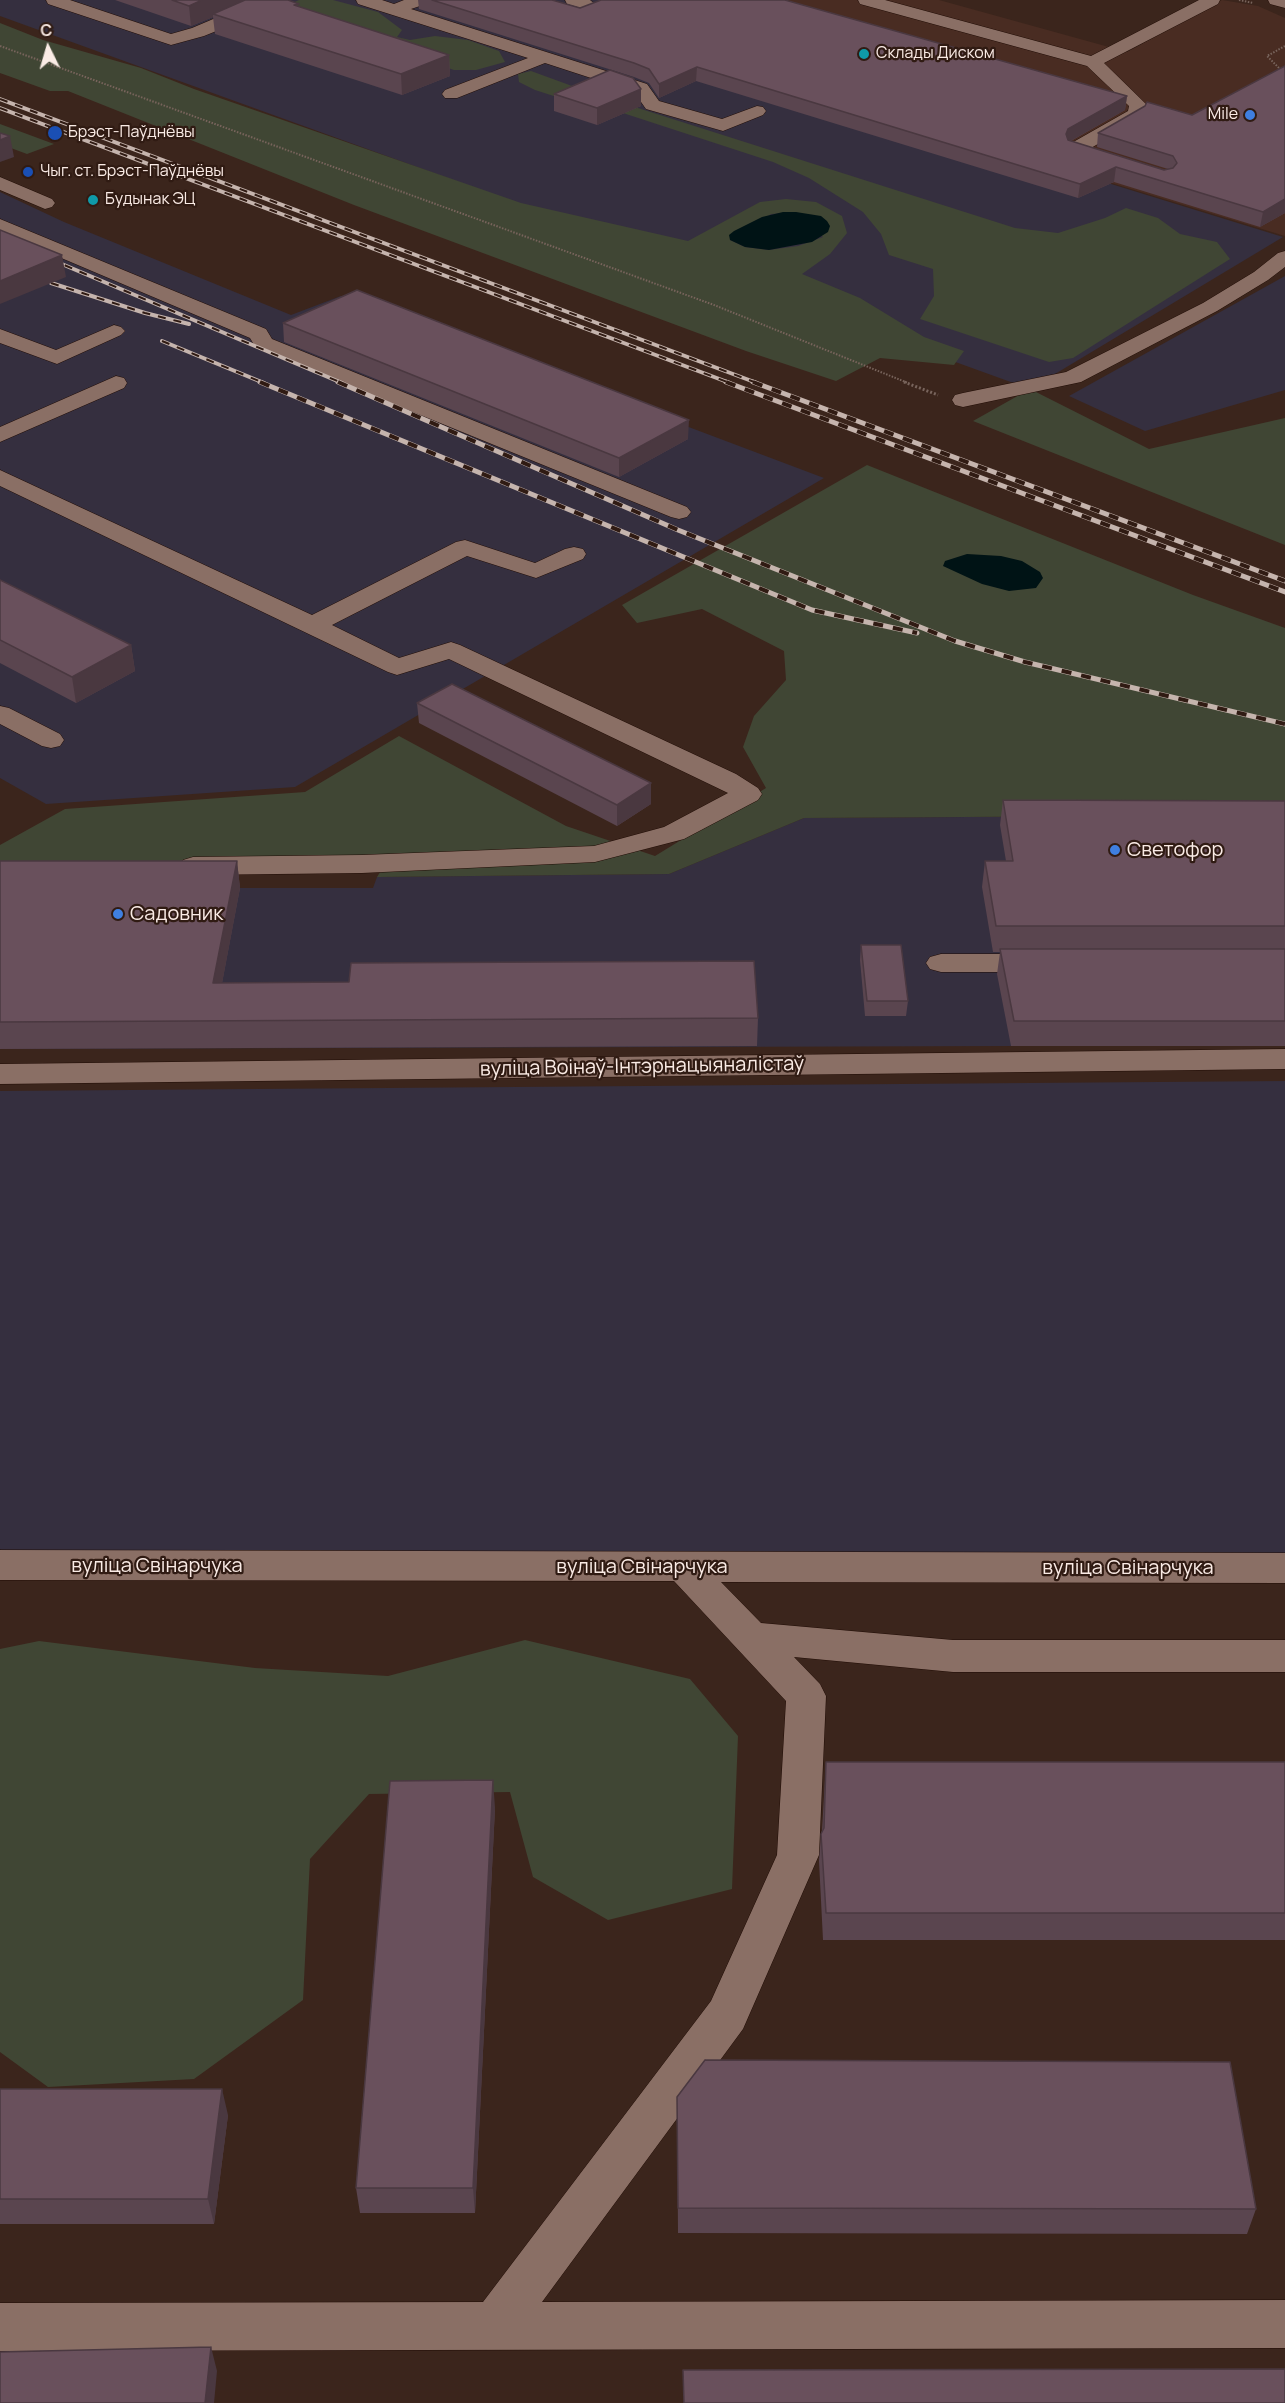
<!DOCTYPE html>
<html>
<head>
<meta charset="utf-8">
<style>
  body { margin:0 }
  #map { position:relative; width:1285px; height:2403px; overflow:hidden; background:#3b251c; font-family:Manrope,sans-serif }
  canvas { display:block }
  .north { position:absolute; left:18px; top:18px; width:60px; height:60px; -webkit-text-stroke:4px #301b13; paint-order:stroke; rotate:355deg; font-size:16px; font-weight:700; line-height:24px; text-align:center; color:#faebe5 }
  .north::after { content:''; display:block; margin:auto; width:21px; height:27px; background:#faebe5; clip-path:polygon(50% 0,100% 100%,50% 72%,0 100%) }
</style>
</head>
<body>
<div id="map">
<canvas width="1285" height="2403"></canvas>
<div class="north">С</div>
</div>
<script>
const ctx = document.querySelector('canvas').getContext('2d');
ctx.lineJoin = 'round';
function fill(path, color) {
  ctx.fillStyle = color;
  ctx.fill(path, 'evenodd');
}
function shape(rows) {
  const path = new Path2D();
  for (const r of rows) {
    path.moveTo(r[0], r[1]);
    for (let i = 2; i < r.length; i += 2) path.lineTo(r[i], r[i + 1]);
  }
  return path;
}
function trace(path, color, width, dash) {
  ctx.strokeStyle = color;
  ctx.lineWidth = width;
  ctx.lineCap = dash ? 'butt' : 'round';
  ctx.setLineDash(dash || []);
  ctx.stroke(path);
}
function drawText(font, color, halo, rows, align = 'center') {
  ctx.font = font + ' Manrope,sans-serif';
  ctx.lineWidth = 4.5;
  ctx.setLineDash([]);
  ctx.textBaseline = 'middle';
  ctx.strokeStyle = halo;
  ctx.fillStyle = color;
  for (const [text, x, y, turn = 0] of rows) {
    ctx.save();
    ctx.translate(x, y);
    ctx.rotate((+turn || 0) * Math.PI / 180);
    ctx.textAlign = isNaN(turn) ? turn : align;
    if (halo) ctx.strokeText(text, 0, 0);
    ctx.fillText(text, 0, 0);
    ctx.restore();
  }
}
fill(shape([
  [629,0,939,0,1127,52,1222,0,1258,6,1285,18,1285,236,666,47]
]), '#492c22');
fill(shape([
  [0,0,629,0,667,47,1283,237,1030,389,0,16],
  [0,192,64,222,291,315,341,296,824,478,295,787,46,804,0,778],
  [1285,276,1285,390,1145,431,1069,396],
  [1285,815,1011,1046,0,1049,0,888,373,888,377,877,669,874,804,818],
  [1285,1081,1285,1568,0,1565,0,1091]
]), '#352f3f');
fill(shape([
  [299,0,333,0,378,12,402,30,397,37,410,40,435,36,468,40,499,51,505,62,476,70,454,70,291,14,290,4],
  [0,23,43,40,141,68,194,89,521,203,688,241,760,202,786,199,816,202,842,216,847,233,830,254,802,274,860,298,924,337,964,351,954,365,880,358,836,381,746,351,354,205,68,91,50,91,0,73],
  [796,212,823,237,798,246,769,250,745,247,730,240,771,214],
  [531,71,594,94,1015,228,1058,233,1105,218,1126,208,1158,218,1180,234,1217,242,1230,259,1073,358,1049,362,920,319,934,296,933,269,889,255,881,234,863,212,809,178,773,162,580,99,560,98,535,90,519,82,518,74],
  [0,124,54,144,27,154,0,144],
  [1030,389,1149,449,1285,418,1285,545,973,421],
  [867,465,1193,595,1285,628,1285,815,804,818,669,874,377,877,389,858,0,866,0,845,65,809,305,792,399,736,566,826,655,856,766,788,743,747,754,716,786,680,784,651,702,609,637,623,622,605],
  [525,1640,690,1679,738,1736,732,1889,608,1920,533,1877,510,1792,369,1794,310,1859,303,2000,194,2079,48,2087,0,2052,0,1649,39,1641,255,1668,388,1676]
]), '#404634');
fill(shape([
  [783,212,796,212,821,216,827,221,830,226,828,232,812,242,769,250,745,247,730,240,729,235,734,231,762,217],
  [967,554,1001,556,1022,561,1040,572,1043,578,1036,588,1009,591,982,584,943,566,945,561]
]), '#001315');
const minor = shape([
  [46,0,70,0,171,34,192,28,258,0,277,0,261,13,204,36,171,45,48,4,46,0],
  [356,0,382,0,394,4,404,0,421,0,420,6,411,9,647,84,659,101,722,119,757,106,763,107,766,111,763,115,723,131,646,109,634,92,545,63,457,98,445,98,442,94,445,90,528,58,358,4,356,0],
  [565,0,590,0,596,5,588,10,567,4,565,0],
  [858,0,885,0,1091,56,1199,0,1220,0,1218,4,1104,63,1147,105,1142,118,1091,148,1117,156,1119,160,1117,164,1110,166,1068,153,1066,149,1068,145,1128,111,1129,106,1087,66,860,4,858,0],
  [1268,0,1285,0,1285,8,1270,4,1268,0],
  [0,177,52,199,55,203,52,207,45,209,0,190,0,177],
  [0,219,266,329,272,339,687,507,691,512,687,517,679,519,671,517,256,348,250,338,0,232,0,219],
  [1285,251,1285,267,1268,280,1217,311,1081,382,963,407,955,405,952,400,955,395,963,393,1066,372,1203,303,1254,272,1278,253,1285,251],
  [114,325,121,327,125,331,121,335,57,364,0,343,0,329,56,350,114,325],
  [116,376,124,378,127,383,124,388,0,442,0,427,116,376],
  [0,470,312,615,456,542,465,540,535,563,565,549,574,547,583,549,586,554,583,559,536,578,467,556,332,625,399,658,451,642,460,645,736,774,758,788,762,794,758,800,684,839,595,862,362,873,193,875,183,872,179,866,183,860,193,857,362,855,594,846,664,827,728,793,449,659,397,675,388,672,0,486,0,470],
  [0,706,9,708,60,734,64,740,60,746,51,748,42,746,0,724,0,706],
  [941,954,1043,954,1054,957,1058,963,1054,969,1043,972,941,972,930,969,926,963,930,957,941,954],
  [1285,1049,1285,1069,0,1084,0,1064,1285,1049],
  [0,1550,1285,1553,1285,1583,721,1582,761,1623,953,1640,1285,1640,1285,1672,953,1672,794,1657,820,1684,826,1696,819,1855,743,2029,542,2302,1285,2300,1285,2348,0,2351,0,2303,483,2302,711,2001,777,1855,786,1701,674,1581,0,1580,0,1550]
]);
trace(minor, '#210d06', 1);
trace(shape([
  [1239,0,1253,3],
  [0,46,714,305,908,383],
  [1285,46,1267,56,1285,74]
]), '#78645c', 2, [1.5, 1.5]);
trace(shape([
  [904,382,938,395]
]), '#78645c', 3, [2, 2]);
fill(minor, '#8a6f65');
const railFar1 = shape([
  [0,99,757,383],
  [0,108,730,383],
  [50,259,342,383],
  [51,283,145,313,189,324],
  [162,341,264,383]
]);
const rail = shape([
  [260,382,812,610,917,633],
  [338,382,678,530,955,641,1025,662,1285,724],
  [726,382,1285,592],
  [753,382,1285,581]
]);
trace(railFar1, '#c5b4ad', 4);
trace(rail, '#c5b4ad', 5);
trace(railFar1, '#301b13', 2, [8]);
trace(rail, '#301b13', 4, [10]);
fill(shape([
  [115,0,288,0,300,7,449,55,450,76,402,95,215,34,213,17,191,26],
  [418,0,552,0,580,8,1127,96,1125,110,1071,141,1164,170,1168,169,1097,147,1098,133,1192,115,1285,66,1285,213,1260,227,1114,182,1078,198,696,81,659,98,649,83,634,77,419,9],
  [554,94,641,106,597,125,554,111],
  [283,323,688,439,619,477,284,342],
  [0,580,131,645,135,671,76,703,0,663],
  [417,703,651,783,651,804,617,826,419,723],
  [1003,800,1285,801,1285,1046,1011,1046,997,974,1000,952,993,952,982,887,985,861,1006,861,1000,825],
  [0,861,237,861,240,888,222,983,758,1018,757,1046,0,1049],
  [861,945,908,1001,906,1016,865,1016,860,960],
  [826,1762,1285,1762,1285,1940,823,1940,819,1861,821,1834,822,1831],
  [495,1808,475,2213,360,2213,356,2188],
  [0,2089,228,2115,214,2224,0,2224],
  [677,2097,1256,2209,1247,2234,678,2233]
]), '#5a454f');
fill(shape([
  [202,0,248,0,213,14,213,17,191,26,189,6],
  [449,55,450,76,402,95,401,74],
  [697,67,696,81,659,98,659,84],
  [641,89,641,106,597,125,597,108],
  [1127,96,1125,110,1067,143,1066,134,1068,129],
  [10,136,14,157,0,162,0,140],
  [1116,167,1114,182,1078,198,1080,184],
  [1285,199,1285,213,1260,227,1263,212],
  [62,255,66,277,0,304,0,281],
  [689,420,688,439,619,477,619,458],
  [131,645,135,671,76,703,72,677],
  [651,783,651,804,617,826,617,805],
  [237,861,240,888,217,1010,213,983],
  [493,1780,495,1808,475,2213,473,2188],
  [222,2089,228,2115,214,2224,208,2199],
  [211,2347,217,2371,214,2403,205,2403]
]), '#4a3840');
const building = shape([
  [172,0,202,0,189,6,172,0],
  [245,0,288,0,299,4,294,5,449,55,401,74,213,14,245,0],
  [432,0,552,0,580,8,601,0,785,0,1127,96,1068,129,1066,134,1068,140,1164,170,1173,168,1177,163,1173,156,1098,133,1145,106,1147,102,1192,115,1285,66,1285,199,1263,212,1116,167,1080,184,697,67,659,84,649,69,634,63,432,0],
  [610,70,633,78,641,89,597,108,554,94,610,70],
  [0,133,10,136,0,140,0,133],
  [0,230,62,255,0,281,0,230],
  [357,290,689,420,619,458,283,323,357,290],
  [0,580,131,645,72,677,0,640,0,580],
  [452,684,651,783,617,805,417,703,452,684],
  [1003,800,1285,801,1285,926,996,926,985,861,1013,861,1003,800],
  [0,861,237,861,213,983,349,982,351,963,754,961,758,1018,0,1022,0,861],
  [861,945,901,945,908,1001,867,1001,861,945],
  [1000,949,1285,949,1285,1021,1014,1021,1000,949],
  [826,1762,1285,1762,1285,1913,826,1913,821,1834,824,1828,826,1762],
  [493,1780,473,2188,356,2188,390,1781,493,1780],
  [705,2060,1230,2062,1256,2209,678,2208,677,2097,705,2060],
  [0,2089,222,2089,208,2199,0,2199,0,2089],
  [211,2347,205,2403,0,2403,0,2352,211,2347],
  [1285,2369,1285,2403,684,2403,683,2370,1285,2369]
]);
fill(building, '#69505c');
trace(building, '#4a3840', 1.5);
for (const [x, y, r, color] of [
  [864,54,6,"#0f9aa8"],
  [1250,115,6,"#3f7fe0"],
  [55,133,8,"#1a4fb4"],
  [28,172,6,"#1a4fb4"],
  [93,200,6,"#0f9aa8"],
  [1115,850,6,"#3f7fe0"],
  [118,914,6,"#3f7fe0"]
]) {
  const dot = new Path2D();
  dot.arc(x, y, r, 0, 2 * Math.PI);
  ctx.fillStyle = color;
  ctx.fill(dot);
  trace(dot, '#301b13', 2);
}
drawText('16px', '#faebe5', '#301b13', [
  ["Склады Диском",876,54],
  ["Mile",1238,115,"right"],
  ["Брэст-Паўднёвы",68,133],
  ["Чыг. ст. Брэст-Паўднёвы",40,172],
  ["Будынак ЭЦ",105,200]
], 'left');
drawText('20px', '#faebe5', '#301b13', [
  ["Светофор",1127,850],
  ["Садовник",130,914]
], 'left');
drawText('20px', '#faebe5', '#301b13', [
  ["вуліца Воінаў-Інтэрнацыяналістаў",642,1067,-1],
  ["вуліца Свінарчука",157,1566],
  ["вуліца Свінарчука",642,1567],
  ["вуліца Свінарчука",1128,1568]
]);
</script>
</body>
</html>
